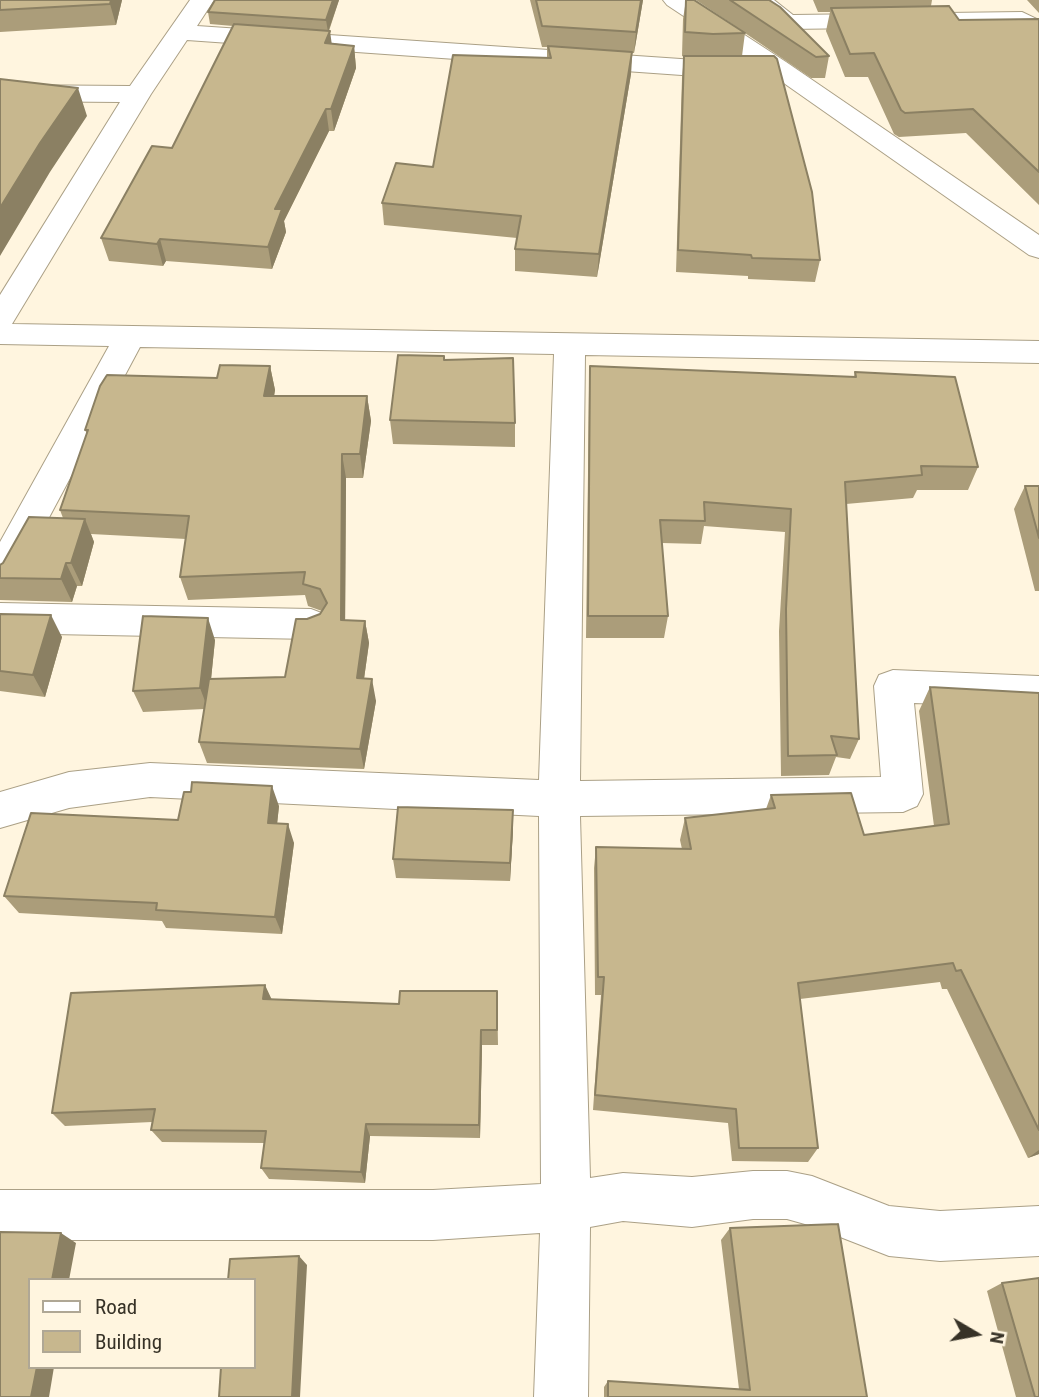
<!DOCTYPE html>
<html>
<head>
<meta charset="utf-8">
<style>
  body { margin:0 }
  #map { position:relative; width:1039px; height:1397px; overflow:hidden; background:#fff5df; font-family:"Roboto Condensed",sans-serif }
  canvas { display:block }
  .legend { position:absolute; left:28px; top:1278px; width:228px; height:91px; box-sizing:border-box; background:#fff5df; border:2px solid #afa795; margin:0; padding:9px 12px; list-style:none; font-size:21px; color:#373227 }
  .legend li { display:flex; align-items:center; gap:14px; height:35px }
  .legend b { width:35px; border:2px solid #afa795 }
  .north { position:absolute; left:941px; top:1299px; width:70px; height:70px; -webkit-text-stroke:5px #fff5df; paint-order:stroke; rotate:100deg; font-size:19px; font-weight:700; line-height:28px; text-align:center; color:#373227 }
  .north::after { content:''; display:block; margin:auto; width:24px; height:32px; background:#373227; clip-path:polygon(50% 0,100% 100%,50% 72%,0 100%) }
</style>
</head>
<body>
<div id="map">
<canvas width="1039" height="1397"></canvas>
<ul class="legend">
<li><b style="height:9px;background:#fff"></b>Road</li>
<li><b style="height:19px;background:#c7b78e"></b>Building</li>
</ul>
<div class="north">N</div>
</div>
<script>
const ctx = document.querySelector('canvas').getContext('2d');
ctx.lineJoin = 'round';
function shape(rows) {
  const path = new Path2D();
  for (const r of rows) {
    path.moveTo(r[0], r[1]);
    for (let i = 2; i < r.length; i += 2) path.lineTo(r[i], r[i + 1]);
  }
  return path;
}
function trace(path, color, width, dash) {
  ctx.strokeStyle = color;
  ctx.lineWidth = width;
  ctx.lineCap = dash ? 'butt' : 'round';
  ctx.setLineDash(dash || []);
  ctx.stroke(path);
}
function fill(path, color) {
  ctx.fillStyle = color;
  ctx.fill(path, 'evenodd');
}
const minor = shape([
  [190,0,214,0,197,26,710,61,737,60,746,63,750,68,746,73,737,76,710,77,187,40,151,94,12,324,1039,341,1039,363,585,355,580,781,881,777,874,686,879,675,893,670,1039,676,1039,708,914,703,923,794,917,806,903,812,580,816,590,1178,623,1173,692,1177,753,1171,787,1171,812,1176,889,1206,940,1211,1039,1206,1039,1256,940,1261,889,1256,812,1226,787,1219,753,1219,692,1227,623,1221,590,1227,588,1397,534,1397,540,1233,433,1240,0,1240,0,1190,433,1190,541,1184,539,816,150,797,69,808,0,828,0,792,69,772,150,763,539,780,554,354,140,347,13,585,0,589,0,542,109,346,0,344,0,295,120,102,0,101,0,85,130,86,190,0],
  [663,0,691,0,786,62,1039,235,1039,258,1029,255,768,72,667,5,663,0],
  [750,0,774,0,793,15,1022,12,1039,20,1039,39,1030,37,1016,26,788,29,779,27,759,14,750,0],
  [0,603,311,609,324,614,329,624,324,634,311,639,0,633,0,603]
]);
trace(minor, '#aba086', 2);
fill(minor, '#fff');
fill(shape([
  [0,0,122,0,116,25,0,32],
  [215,0,339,0,329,31,331,43,354,46,356,68,334,131,329,131,284,221,286,232,272,269,166,261,163,266,109,261,101,238,172,148,233,26,210,24,208,12],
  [530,0,643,0,634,53,632,53,631,74,597,277,515,271,515,249,517,238,384,225,382,203,433,167,547,58,547,47,542,47],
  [686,0,735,26,696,0,769,0,829,56,825,78,811,78,745,33,742,56,820,260,815,282,748,279,748,276,676,272,682,78,684,57,682,56,683,19],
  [813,0,932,0,931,6,959,20,1039,19,1039,205,966,133,899,137,894,134,868,77,845,77,826,31,830,12,818,12],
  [1027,0,1039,0,1039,13],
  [270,366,275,390,274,396,367,396,371,421,363,478,346,478,345,620,365,621,369,643,364,679,376,701,364,769,207,763,199,742,204,709,143,712,133,691,215,640,211,679,285,677,307,619,320,614,322,611,308,606,305,595,188,600,180,577,186,539,91,534,94,542,82,586,77,586,72,602,0,600,0,565,3,563,63,518,60,510,87,434,85,430,217,378],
  [590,366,854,377,855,372,978,467,968,490,917,490,913,498,846,504,859,739,850,759,836,757,829,775,781,776,779,631,785,532,704,526,701,544,662,543,668,616,664,638,586,638,589,390],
  [390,420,515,423,515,447,393,444],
  [1025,486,1039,486,1039,591,1035,591,1014,509],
  [0,614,62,637,45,697,0,691],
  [930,687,1039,693,1039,1154,1028,1158,947,989,942,989,940,982,800,999,818,1148,808,1162,732,1161,728,1123,593,1110,601,995,595,995,594,868,596,847,682,849,680,840,685,818,766,809,771,795,864,835,934,826,919,711],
  [279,806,277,824,294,843,282,934,166,928,162,921,19,913,4,896],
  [513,830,510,881,396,878,393,859],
  [497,991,498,1045,482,1045,480,1138,370,1136,365,1183,269,1179,261,1168,264,1143,162,1142,151,1130,152,1122,65,1126,52,1113,272,999,399,1004],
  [730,1228,867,1397,604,1397,604,1387,608,1381,739,1389,721,1240],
  [1002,1283,1039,1397,1016,1397,987,1291]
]), '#ab9d7a');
fill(shape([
  [111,0,122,0,116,25,110,4],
  [333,0,339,0,328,32,326,20],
  [641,0,643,0,634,53,636,32],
  [330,31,333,53,325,43],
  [354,46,356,68,334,131,331,109],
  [632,52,631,74,597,277,599,254],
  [78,88,87,116,50,172,0,256,0,208,40,143],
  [326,109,329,131,284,221,286,232,272,269,268,247,275,209],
  [160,239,166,261,163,266,157,244],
  [270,366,275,390,270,420,264,396],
  [367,396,371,421,363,478,360,454],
  [342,454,346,478,345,642,341,620],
  [85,519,94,542,82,586,71,563],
  [66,563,77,586,72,602,61,579],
  [51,615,62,637,45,697,33,675],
  [208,618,215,640,208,709,200,688],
  [365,621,369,643,361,700,357,678],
  [372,679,376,701,364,769,360,749],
  [272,786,279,806,275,843,268,823],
  [513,810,513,830,510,881,510,863],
  [288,824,294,843,282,934,275,917],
  [265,985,272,1000,263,999],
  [481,1030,482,1045,480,1138,479,1125],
  [366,1124,370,1136,365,1183,361,1172],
  [1039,1150,1039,1154,1028,1158],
  [61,1233,76,1243,69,1280,52,1280],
  [299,1256,307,1265,300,1397,292,1397],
  [37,1367,54,1367,49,1397,31,1397]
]), '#8b8063');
const building = shape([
  [0,0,111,0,110,4,0,10,0,0],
  [215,0,333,0,326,20,208,12,215,0],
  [536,0,641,0,636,32,542,26,536,0],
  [686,0,694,0,745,33,713,34,685,32,686,0],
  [730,0,769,0,780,7,829,56,816,57,730,0],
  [949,6,959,20,1039,19,1039,172,973,109,905,113,901,110,874,53,850,54,831,8,949,6],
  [234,24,330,31,325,43,354,46,331,109,326,109,275,209,282,209,268,247,160,239,157,244,101,238,152,146,172,148,234,24],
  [548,46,632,52,599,254,515,249,521,216,382,203,396,163,433,167,453,55,551,58,548,46],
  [684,56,774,56,777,59,812,192,820,260,752,258,751,255,678,250,684,56],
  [0,79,78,88,40,143,0,208,0,79],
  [398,355,444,356,444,360,513,358,515,423,390,420,398,355],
  [220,365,270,366,264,396,367,396,360,454,342,454,341,620,365,621,357,678,372,679,360,749,199,742,209,679,285,677,296,619,307,619,320,614,327,603,320,589,303,584,305,572,180,577,189,516,60,510,88,430,85,430,100,386,107,375,217,378,220,365],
  [590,366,856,377,855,372,955,377,978,467,921,466,922,475,845,482,859,739,831,736,837,755,788,756,786,609,791,509,704,502,705,521,660,520,668,616,588,616,590,366],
  [1025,486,1039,486,1039,538,1025,486],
  [29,517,85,519,71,563,66,563,61,579,0,578,0,565,3,563,29,517],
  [0,614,51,615,33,675,0,671,0,614],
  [143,616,208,618,200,688,133,691,143,616],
  [930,687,1039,693,1039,1130,961,970,956,971,953,963,798,983,818,1148,739,1148,736,1109,595,1095,604,977,598,977,596,847,691,849,685,818,775,808,771,795,851,793,864,835,949,824,930,687],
  [192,782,272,786,268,823,288,824,275,917,156,910,157,903,4,896,31,813,178,820,184,792,191,792,192,782],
  [398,807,513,810,510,863,393,859,398,807],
  [265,985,263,999,399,1004,400,991,497,991,497,1030,481,1030,479,1125,366,1124,361,1172,261,1168,266,1131,151,1130,155,1109,52,1113,71,993,265,985],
  [838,1224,867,1397,608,1397,608,1381,750,1390,730,1228,838,1224],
  [0,1232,61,1233,52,1280,30,1280,30,1367,37,1367,31,1397,0,1397,0,1232],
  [299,1256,292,1397,219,1397,221,1367,254,1367,254,1280,228,1280,230,1259,299,1256],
  [1039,1278,1039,1397,1035,1397,1002,1283,1039,1278]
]);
fill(building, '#c7b78e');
trace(building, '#8b8063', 2);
</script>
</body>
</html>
